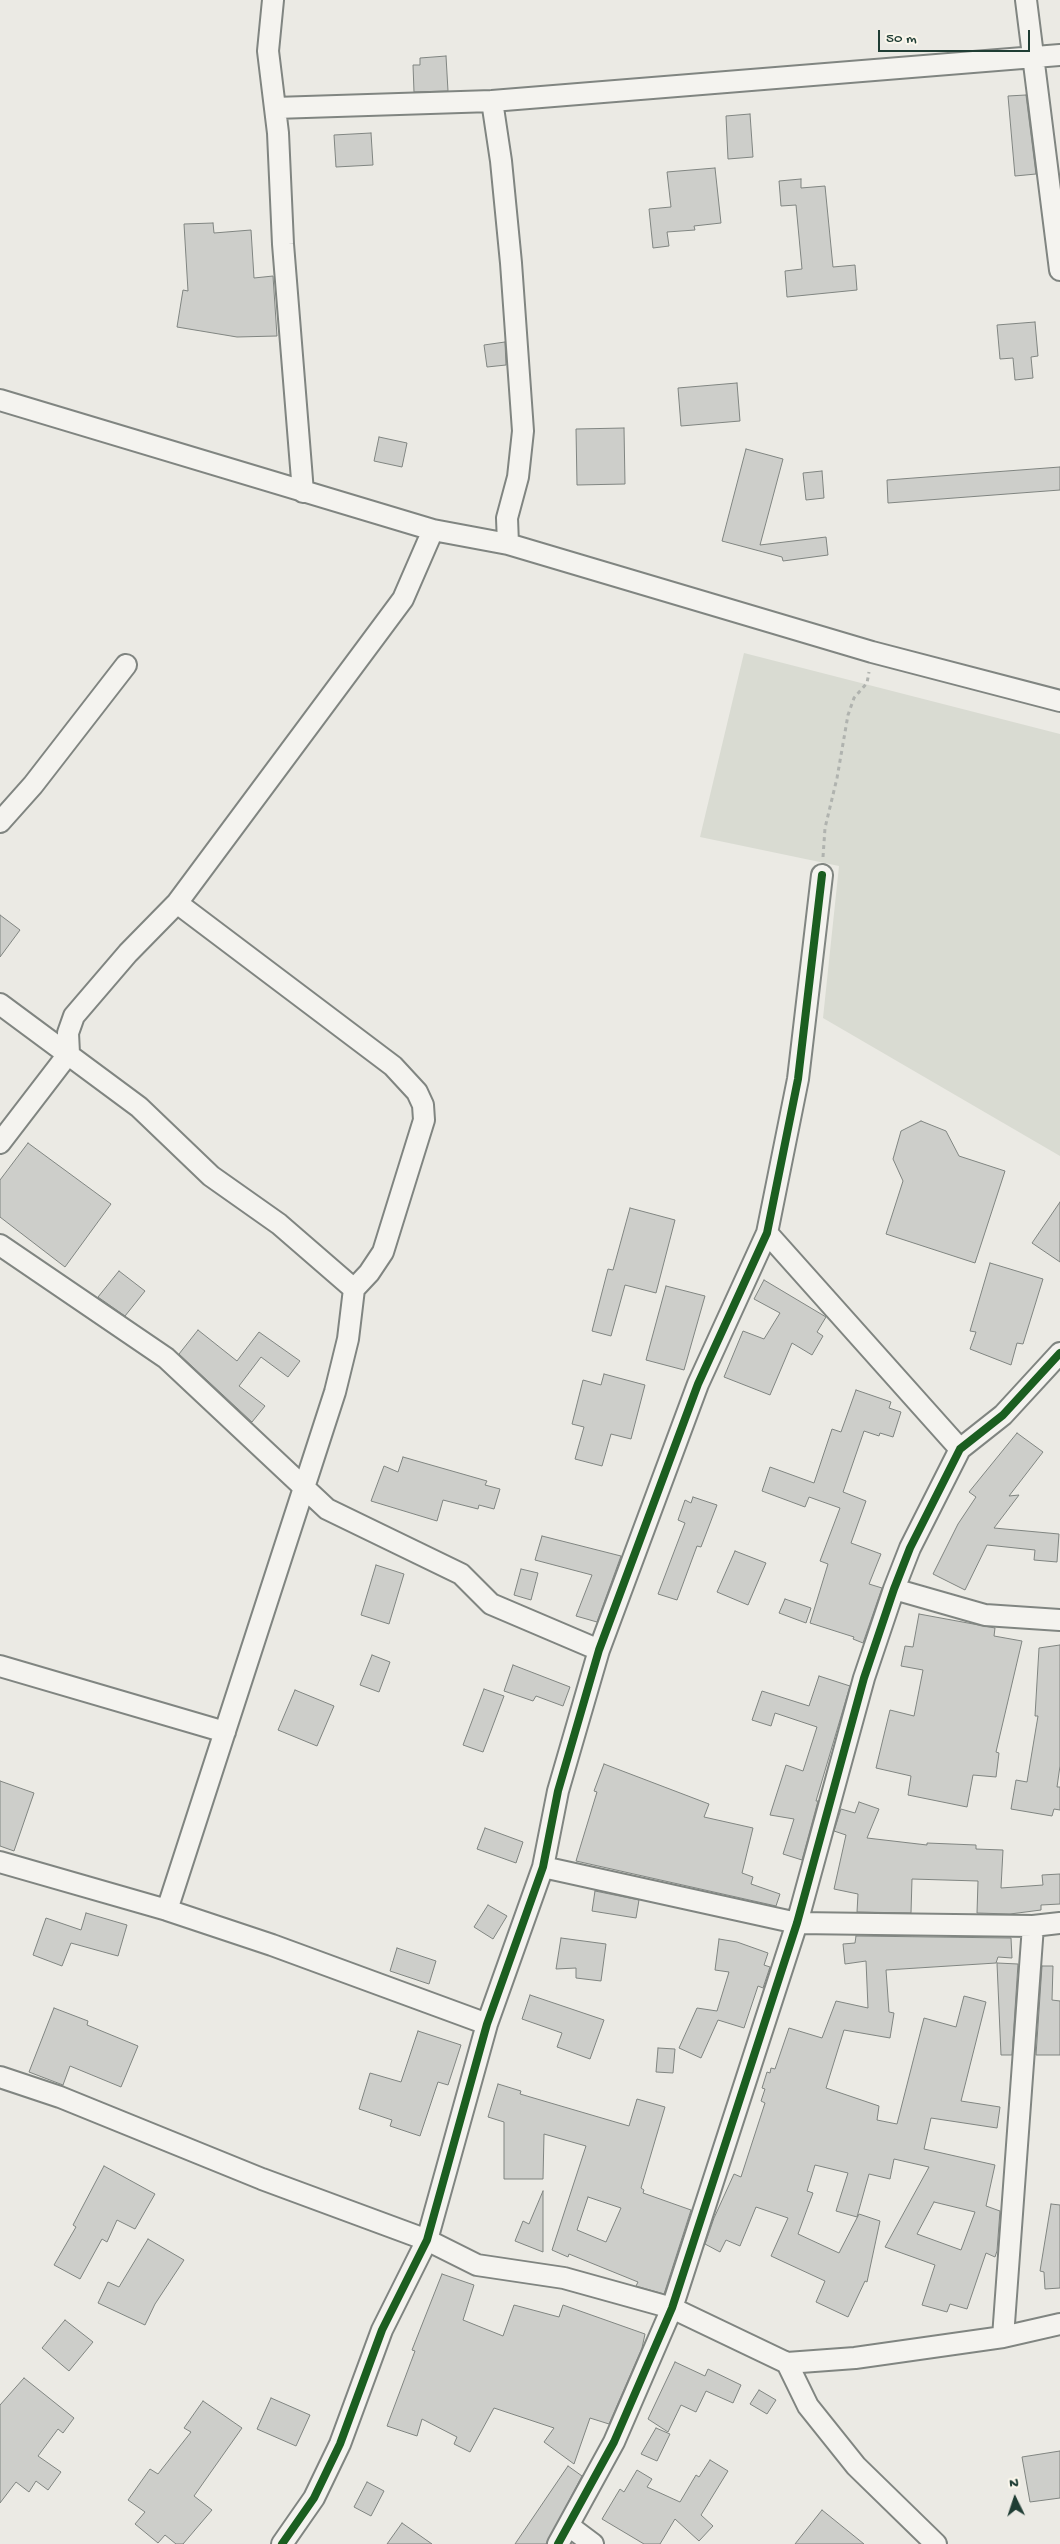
<!DOCTYPE html>
<html>
<head>
<meta charset="utf-8">
<style>
  body { margin:0 }
  #map { position:relative; width:1060px; height:2544px; overflow:hidden; background:#ebeae4; font-family:"Gochi Hand",sans-serif }
  canvas { display:block }
  .north { position:absolute; left:990px; top:2474px; width:50px; height:50px; -webkit-text-stroke:4px #fbf7ec; paint-order:stroke; rotate:356deg; font-size:14px; font-weight:700; line-height:20px; text-align:center; color:#1f3d34 }
  .north::after { content:''; display:block; margin:auto; width:18px; height:22px; background:#1f3d34; clip-path:polygon(50% 0,100% 100%,50% 72%,0 100%) }
  .scale { position:absolute; left:878px; top:30px; width:152px; height:22px; box-sizing:border-box; border:2px solid #1f3d34; border-top:0; padding-left:6px; font-size:15px; line-height:18px; white-space:nowrap; color:#1f3d34; -webkit-text-stroke:4px #fbf7ec; paint-order:stroke }
</style>
</head>
<body>
<div id="map">
<canvas width="1060" height="2544"></canvas>
<div class="north">N</div>
<div class="scale">50 m</div>
</div>
<script>
const ctx = document.querySelector('canvas').getContext('2d');
ctx.lineJoin = 'round';
function fill(path, color) {
  ctx.fillStyle = color;
  ctx.fill(path, 'evenodd');
}
function shape(rows) {
  const path = new Path2D();
  for (const r of rows) {
    path.moveTo(r[0], r[1]);
    for (let i = 2; i < r.length; i += 2) path.lineTo(r[i], r[i + 1]);
  }
  return path;
}
function trace(path, color, width, dash) {
  ctx.strokeStyle = color;
  ctx.lineWidth = width;
  ctx.lineCap = dash ? 'butt' : 'round';
  ctx.setLineDash(dash || []);
  ctx.stroke(path);
}
fill(shape([
  [744,653,1060,734,1060,1156,823,1018,839,866,700,837]
]), '#d9dbd2');
const building = shape([
  [446,56,448,91,414,92,413,65,420,65,420,58,446,56],
  [1026,95,1036,174,1015,176,1008,96,1026,95],
  [750,114,753,157,728,159,726,116,750,114],
  [371,133,373,165,336,167,334,135,371,133],
  [715,168,721,223,694,226,695,230,667,232,669,246,653,248,649,209,671,207,667,172,715,168],
  [801,179,801,188,825,186,833,267,855,265,857,290,787,297,785,271,802,269,796,205,781,206,779,181,801,179],
  [213,223,214,233,251,230,254,278,273,276,277,336,237,337,177,327,183,290,188,291,184,224,213,223],
  [1035,322,1038,356,1031,357,1033,378,1015,380,1013,358,1000,359,997,325,1035,322],
  [505,342,506,365,487,367,484,345,505,342],
  [737,383,740,421,681,426,678,388,737,383],
  [624,428,625,484,577,485,576,429,624,428],
  [379,437,407,443,402,467,374,461,379,437],
  [746,449,783,459,760,545,826,537,828,555,783,561,782,557,722,541,746,449],
  [1060,467,1060,490,888,503,887,480,1060,467],
  [822,471,824,498,806,500,803,473,822,471],
  [0,915,20,930,0,957,0,915],
  [921,1121,946,1131,959,1156,1005,1171,975,1263,886,1234,903,1181,893,1159,901,1131,921,1121],
  [28,1143,111,1204,65,1267,0,1217,0,1180,28,1143],
  [1060,1202,1060,1262,1032,1243,1060,1202],
  [630,1208,675,1220,656,1293,625,1285,611,1336,592,1331,608,1269,613,1270,630,1208],
  [990,1263,1043,1279,1023,1344,1017,1343,1011,1365,970,1349,976,1332,970,1331,990,1263],
  [119,1271,145,1291,125,1316,98,1297,119,1271],
  [764,1280,826,1317,817,1332,823,1336,812,1355,792,1343,770,1395,724,1377,743,1331,764,1339,780,1313,754,1299,764,1280],
  [666,1286,705,1296,684,1370,646,1360,666,1286],
  [198,1330,237,1361,259,1332,300,1361,288,1377,261,1357,239,1386,265,1406,252,1422,179,1354,198,1330],
  [604,1374,645,1385,631,1439,611,1434,602,1466,575,1459,584,1427,572,1424,583,1380,601,1385,604,1374],
  [856,1390,891,1402,889,1408,901,1412,893,1437,880,1433,879,1436,864,1431,843,1492,866,1501,851,1543,881,1554,869,1584,882,1588,863,1643,853,1639,854,1637,810,1623,828,1564,820,1561,840,1508,809,1497,805,1507,762,1491,770,1467,814,1483,832,1429,841,1432,856,1390],
  [1017,1433,1043,1452,1009,1496,1019,1495,994,1528,1059,1534,1057,1562,1034,1560,1035,1550,987,1545,965,1590,933,1574,958,1524,976,1497,969,1492,1017,1433],
  [403,1457,487,1481,485,1485,500,1489,494,1509,479,1505,478,1509,443,1500,437,1521,371,1501,384,1466,398,1472,403,1457],
  [693,1497,717,1505,701,1547,697,1546,677,1600,658,1594,685,1523,678,1520,685,1500,691,1503,693,1497],
  [542,1536,621,1556,597,1622,576,1616,592,1575,535,1560,542,1536],
  [735,1551,766,1563,748,1605,717,1592,735,1551],
  [376,1565,404,1574,389,1624,361,1615,376,1565],
  [521,1569,538,1573,531,1600,514,1595,521,1569],
  [785,1599,811,1608,806,1623,779,1613,785,1599],
  [919,1614,995,1628,994,1636,1022,1641,996,1752,999,1753,996,1777,973,1775,967,1807,908,1795,911,1776,876,1768,890,1710,914,1716,923,1670,901,1666,905,1646,913,1647,919,1614],
  [1060,1645,1060,1766,1057,1787,1060,1787,1060,1810,1054,1809,1052,1816,1011,1809,1016,1780,1027,1782,1038,1716,1035,1716,1039,1648,1060,1645],
  [372,1655,390,1662,379,1692,360,1685,372,1655],
  [513,1665,570,1687,563,1706,536,1696,533,1701,504,1691,513,1665],
  [819,1676,850,1686,816,1801,818,1801,802,1860,783,1854,794,1819,770,1815,786,1765,803,1771,817,1727,775,1713,771,1726,752,1720,762,1691,809,1706,819,1676],
  [484,1689,504,1696,483,1752,463,1745,484,1689],
  [295,1690,334,1706,317,1746,278,1730,295,1690],
  [604,1764,709,1804,704,1817,753,1828,742,1873,753,1877,751,1884,780,1894,776,1906,576,1861,597,1792,594,1791,604,1764],
  [0,1781,34,1793,14,1851,0,1846,0,1781],
  [859,1802,879,1809,867,1838,927,1845,927,1843,976,1845,976,1849,1003,1850,1001,1888,1043,1885,1042,1875,1060,1874,1060,1904,1041,1905,1041,1910,1010,1914,977,1913,978,1881,912,1879,911,1913,857,1912,858,1894,834,1889,846,1835,834,1831,841,1809,855,1813,859,1802],
  [485,1828,523,1842,516,1863,477,1849,485,1828],
  [595,1891,639,1900,636,1918,592,1911,595,1891],
  [488,1905,507,1916,493,1939,474,1927,488,1905],
  [86,1913,127,1925,118,1956,71,1943,62,1966,33,1955,46,1918,81,1930,86,1913],
  [856,1936,1011,1938,1012,1958,998,1957,996,1963,886,1970,889,2012,894,2013,890,2038,844,2030,826,2088,879,2106,877,2120,897,2124,924,2018,956,2027,964,1996,986,2002,961,2101,1000,2107,997,2128,931,2118,924,2149,995,2165,986,2206,1000,2211,997,2251,995,2257,986,2253,967,2309,950,2304,947,2312,922,2305,935,2265,885,2247,929,2167,894,2159,890,2179,869,2174,857,2217,836,2211,848,2173,815,2165,807,2191,813,2193,798,2234,839,2253,859,2214,880,2221,867,2282,865,2281,848,2317,816,2302,825,2281,771,2256,788,2218,756,2207,740,2246,726,2240,720,2252,705,2244,714,2218,734,2174,741,2177,765,2103,761,2101,765,2089,762,2088,767,2072,770,2073,771,2068,775,2069,789,2028,822,2038,836,2001,868,2008,866,1961,845,1964,843,1944,855,1943,856,1936],
  [934,2202,975,2212,961,2250,917,2234,934,2202],
  [561,1938,606,1944,601,1981,576,1978,576,1968,556,1969,561,1938],
  [719,1939,737,1942,768,1953,764,1965,770,1967,763,1988,758,1986,744,2028,718,2020,701,2058,679,2048,697,2008,717,2011,729,1972,715,1970,719,1939],
  [397,1948,436,1961,429,1984,390,1971,397,1948],
  [997,1963,1018,1964,1012,2055,1001,2055,997,1963],
  [1042,1966,1053,1966,1052,2000,1060,2001,1060,2055,1036,2055,1042,1966],
  [530,1995,604,2020,590,2059,557,2047,562,2033,522,2019,530,1995],
  [54,2008,88,2021,87,2025,138,2046,121,2087,70,2066,63,2085,29,2072,54,2008],
  [418,2031,461,2045,448,2085,438,2082,420,2136,390,2126,392,2120,359,2109,370,2073,401,2082,418,2031],
  [658,2048,675,2049,673,2073,656,2072,658,2048],
  [498,2084,521,2091,520,2094,629,2126,637,2099,665,2107,641,2188,644,2190,643,2193,691,2210,664,2294,636,2286,638,2282,569,2254,568,2257,552,2250,586,2146,544,2134,543,2179,504,2179,504,2122,488,2117,498,2084],
  [588,2197,621,2208,606,2242,577,2230,588,2197],
  [104,2166,155,2194,135,2229,117,2220,107,2242,102,2239,80,2279,54,2265,76,2227,73,2225,104,2166],
  [543,2191,543,2252,515,2241,523,2221,529,2224,543,2191],
  [1051,2204,1060,2205,1060,2288,1045,2289,1044,2272,1040,2271,1051,2204],
  [148,2239,184,2260,155,2304,145,2325,98,2303,108,2282,119,2287,148,2239],
  [442,2274,474,2285,463,2320,503,2336,514,2305,559,2317,563,2305,645,2334,642,2348,609,2424,590,2418,574,2464,544,2442,554,2428,494,2408,470,2452,454,2444,457,2437,422,2419,417,2436,387,2426,415,2351,412,2350,442,2274],
  [65,2320,93,2342,69,2371,42,2348,65,2320],
  [675,2362,705,2376,708,2369,741,2385,733,2403,706,2391,696,2412,681,2405,668,2432,648,2419,675,2362],
  [24,2378,74,2418,63,2433,58,2429,38,2456,61,2472,48,2490,36,2481,29,2492,16,2482,0,2503,0,2405,24,2378],
  [759,2390,776,2400,767,2414,750,2404,759,2390],
  [271,2398,310,2415,296,2446,257,2429,271,2398],
  [203,2401,242,2428,194,2496,212,2510,183,2544,176,2544,165,2535,158,2543,135,2524,145,2512,128,2500,150,2469,158,2474,191,2432,184,2428,203,2401],
  [656,2428,670,2434,657,2461,641,2454,656,2428],
  [1060,2451,1060,2498,1030,2502,1022,2457,1060,2451],
  [710,2460,728,2471,701,2515,713,2526,699,2541,675,2519,660,2544,644,2544,602,2519,620,2489,624,2492,637,2470,652,2479,647,2487,680,2502,696,2475,699,2477,710,2460],
  [568,2466,582,2476,546,2544,515,2544,568,2466],
  [367,2482,384,2491,371,2516,354,2507,367,2482],
  [822,2510,864,2544,795,2544,822,2510],
  [402,2523,432,2544,387,2544,402,2523]
]);
fill(building, '#cdceca');
trace(building, '#808581', 1);
const minor = shape([
  [273,0,268,51,278,133,283,244,303,492],
  [1026,0,1060,270],
  [492,101,501,161,511,263,523,431,518,477,507,518,508,544],
  [275,108,492,101,1060,55],
  [0,400,433,530,508,544,872,652,1060,701],
  [0,822,33,785,126,665],
  [0,1004,139,1107,211,1176,279,1224,354,1289],
  [0,1143,69,1053,68,1033,74,1016,128,953,177,903,403,599,433,530],
  [767,1233,960,1449],
  [0,1245,166,1358,327,1509,461,1574,491,1604,599,1650],
  [894,1589,985,1615,1060,1620],
  [0,1666,225,1732],
  [0,1862,167,1910,272,1945,487,2024],
  [543,1867,797,1923,1033,1926,1060,1923],
  [167,1910,335,1392,348,1339,354,1289,369,1273,383,1252,424,1120,423,1105,417,1092,393,1066,177,903],
  [0,2077,60,2097,262,2179,427,2240,477,2265,564,2278,672,2308,787,2363,855,2358,1003,2337,1060,2324],
  [1003,2337,1033,1926],
  [787,2363,808,2406,856,2466,936,2544],
  [569,2526,593,2544],
  [282,2544,314,2498,340,2444,382,2330,427,2240,487,2024,543,1867,558,1791,599,1650,698,1384,767,1233,798,1079,822,875],
  [558,2544,614,2442,672,2308,797,1923,864,1678,894,1589,910,1548,960,1449,1003,1415,1060,1353]
]);
trace(minor, '#808581', 24);
trace(shape([
  [823,857,825,828,837,778,848,715,854,698,867,683,869,672]
]), '#b0b3af', 3, [4, 4]);
trace(minor, '#f4f3ef', 20);
trace(shape([
  [282,2544,314,2498,340,2444,382,2330,427,2240,487,2024,543,1867,558,1791,599,1650,698,1384,767,1233,798,1079,822,875],
  [558,2544,614,2442,672,2308,797,1923,864,1678,894,1589,910,1548,960,1449,1003,1415,1060,1353]
]), '#1b5e20', 8);
</script>
</body>
</html>
